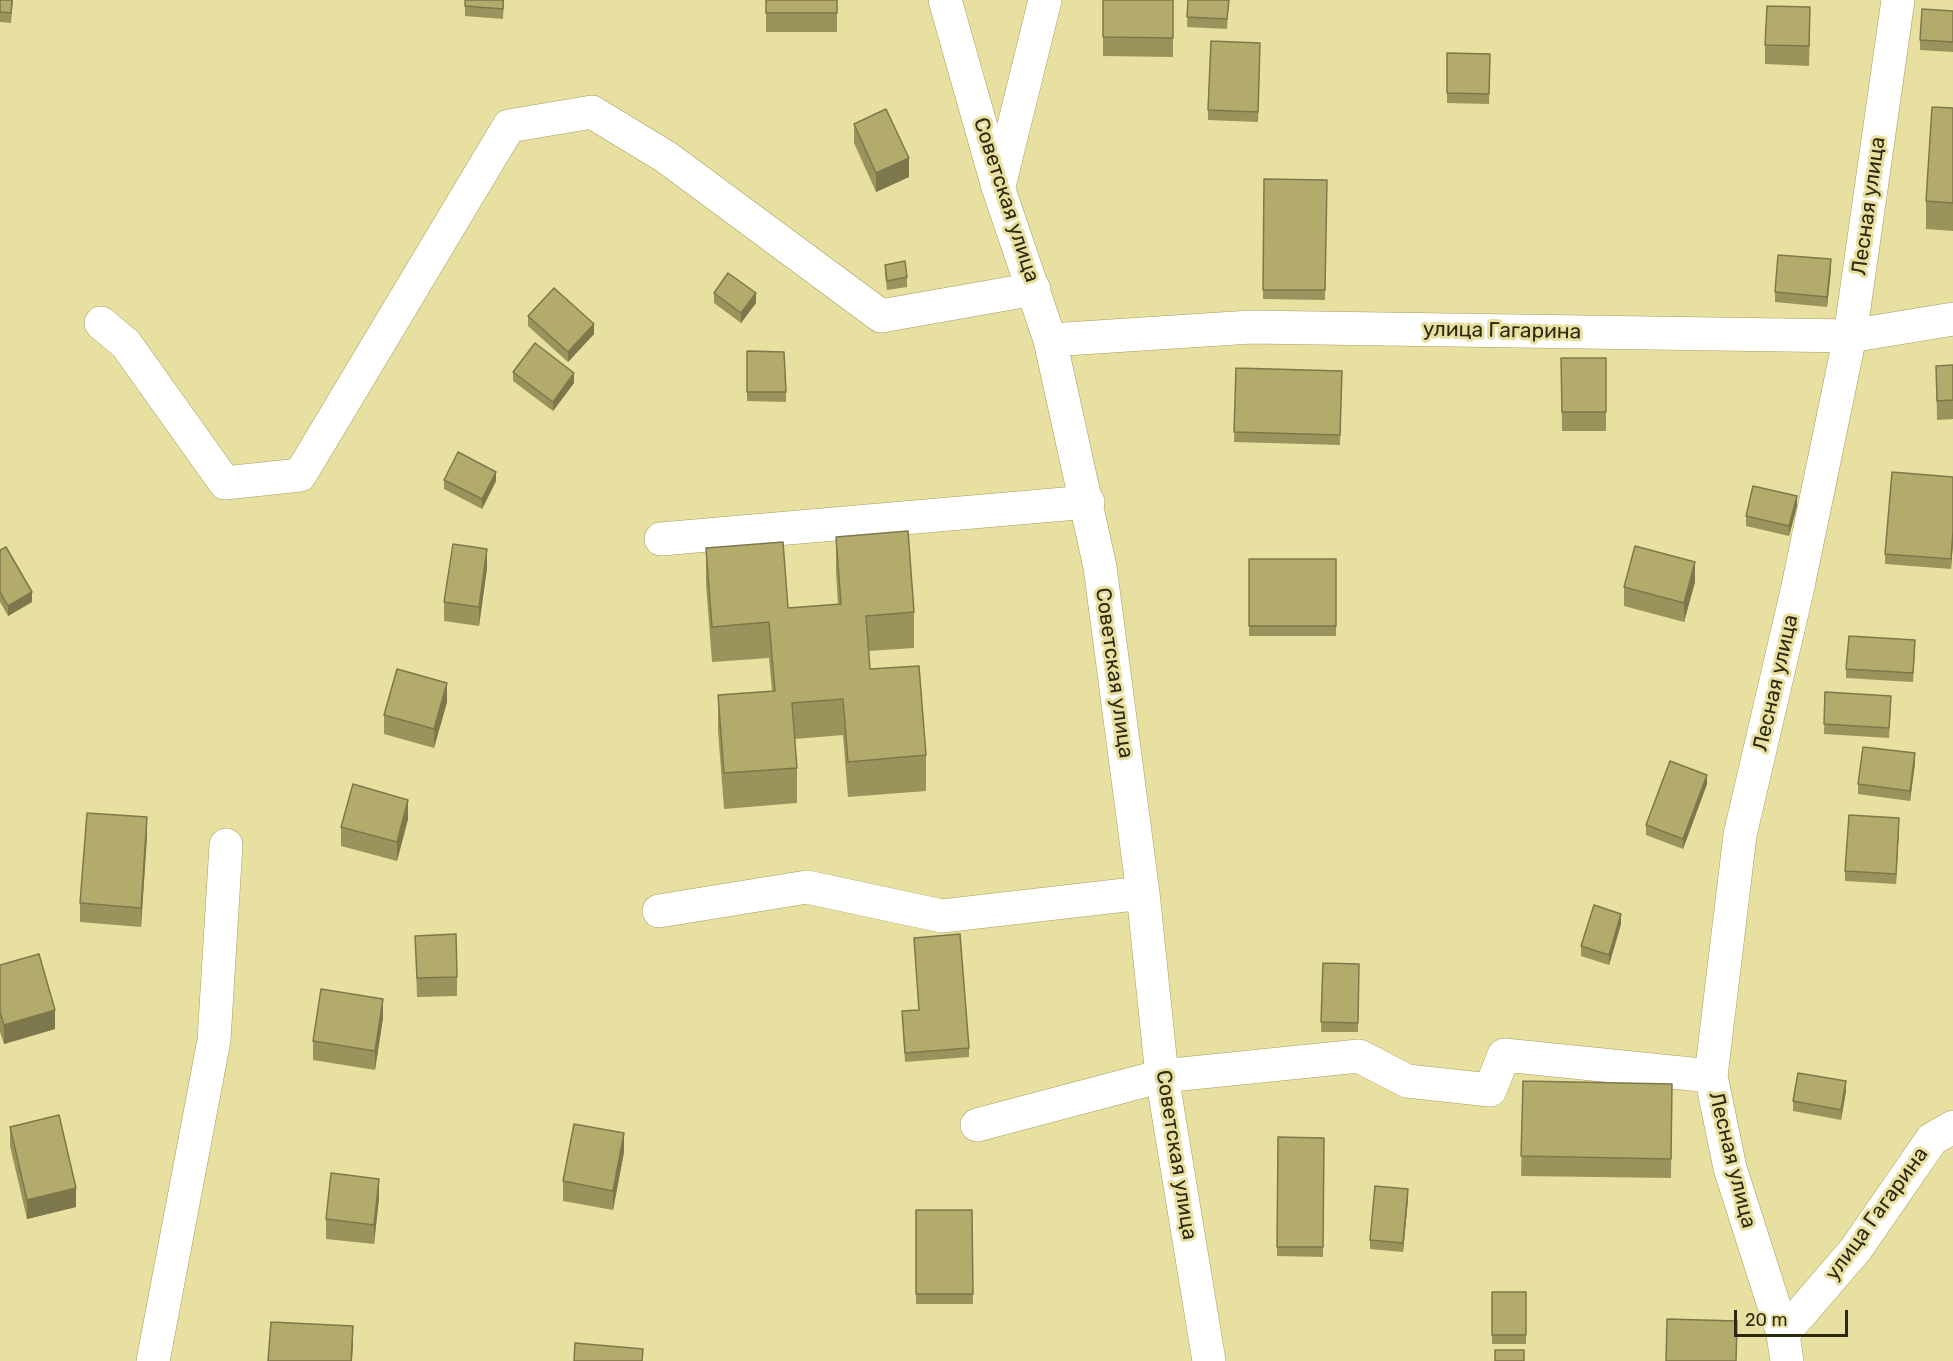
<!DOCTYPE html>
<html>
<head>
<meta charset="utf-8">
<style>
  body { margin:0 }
  #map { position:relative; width:1953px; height:1361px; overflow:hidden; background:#e8e0a0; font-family:Rubik,sans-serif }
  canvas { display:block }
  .scale { position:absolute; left:1734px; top:1310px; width:114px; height:27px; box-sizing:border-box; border:3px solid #2d2910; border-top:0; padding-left:8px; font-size:18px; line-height:21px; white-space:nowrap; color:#2d2910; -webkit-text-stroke:4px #e8e0a0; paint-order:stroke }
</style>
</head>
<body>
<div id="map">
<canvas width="1953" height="1361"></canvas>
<div class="scale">20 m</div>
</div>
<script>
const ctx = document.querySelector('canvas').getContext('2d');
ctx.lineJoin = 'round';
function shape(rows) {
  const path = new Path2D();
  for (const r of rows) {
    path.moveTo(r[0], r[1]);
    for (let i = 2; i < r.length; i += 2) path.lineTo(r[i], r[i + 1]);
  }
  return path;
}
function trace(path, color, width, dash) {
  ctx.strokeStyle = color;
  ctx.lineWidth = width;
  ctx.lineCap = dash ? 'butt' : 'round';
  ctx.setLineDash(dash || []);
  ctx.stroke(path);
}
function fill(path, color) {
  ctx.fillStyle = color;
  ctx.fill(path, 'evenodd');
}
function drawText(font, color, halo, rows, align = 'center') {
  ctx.font = font + ' Rubik,sans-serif';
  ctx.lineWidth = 6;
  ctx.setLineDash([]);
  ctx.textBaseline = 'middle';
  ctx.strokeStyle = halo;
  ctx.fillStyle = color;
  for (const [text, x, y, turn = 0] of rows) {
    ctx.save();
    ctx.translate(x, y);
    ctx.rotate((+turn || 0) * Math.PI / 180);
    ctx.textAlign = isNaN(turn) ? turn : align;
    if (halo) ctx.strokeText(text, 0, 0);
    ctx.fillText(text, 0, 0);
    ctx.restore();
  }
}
const minor = shape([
  [945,0,998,187,1050,340,1100,567,1143,893,1162,1076,1209,1361],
  [999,186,1045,0],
  [101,323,126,344,225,483,300,475,509,126,592,112,666,157,881,316,1034,289],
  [1050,340,1251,327,1850,336,1953,319],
  [661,539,1088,502],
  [659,911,807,887,942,916,1143,893],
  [977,1125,1162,1076,1359,1056,1407,1081,1490,1090,1504,1055,1711,1076],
  [1783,1334,1856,1249,1932,1139,1953,1127],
  [153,1361,214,1040,226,845],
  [1787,1361,1783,1334,1730,1168,1711,1076,1740,835,1797,591,1850,336,1898,0]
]);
trace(minor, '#a59d5f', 34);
trace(minor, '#fff', 33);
fill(shape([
  [0,0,13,0,11,23,0,22],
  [465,0,504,0,503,19,465,16],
  [766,0,837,0,837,32,766,32],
  [1103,0,1173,0,1173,57,1103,56],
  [1188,0,1229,0,1227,29,1187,27],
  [1953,11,1953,52,1920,50,1920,40],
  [1810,26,1809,66,1765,64,1765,45],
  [1260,52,1258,122,1208,120,1208,110],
  [1447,53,1490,54,1489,104,1447,103],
  [1953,108,1953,231,1926,229,1926,201],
  [854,124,909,177,876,192,854,143],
  [1264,179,1327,180,1325,300,1263,299],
  [885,265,907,277,907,287,887,290,885,274],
  [1831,269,1827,307,1775,302,1775,292],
  [714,293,756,303,741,323,714,303],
  [528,316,594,334,568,362,528,326],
  [747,351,786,392,786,402,747,401],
  [1561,358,1606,358,1606,431,1562,431],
  [1953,365,1953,419,1937,420,1936,366],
  [1236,368,1342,371,1340,445,1234,442],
  [513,372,574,383,553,411,513,381],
  [1953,477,1953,541,1951,569,1885,564,1885,554],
  [444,480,496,481,482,509,444,489],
  [1797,506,1789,536,1746,526,1746,516],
  [836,537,914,612,914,648,868,651,870,669,926,755,926,791,848,797,843,735,795,739,797,768,797,803,724,809,718,731,718,695,772,691,769,658,712,662,706,584,706,548,788,608,838,605,836,572],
  [0,550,32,602,8,616,0,602],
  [1249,559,1336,559,1336,636,1249,636],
  [487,568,479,626,444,621,444,602],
  [1695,582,1684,622,1624,606,1624,587],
  [1915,650,1913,682,1846,678,1846,669],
  [1825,692,1891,706,1889,738,1824,734],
  [447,702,434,748,384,734,384,715],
  [1915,763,1910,801,1858,794,1858,784],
  [1707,784,1683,849,1646,835,1646,825],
  [408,819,397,861,341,846,341,827],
  [1899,828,1896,884,1845,881,1845,871],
  [147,836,141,927,80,922,80,903],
  [1621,924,1609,965,1581,956,1581,946],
  [415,936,457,977,457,996,417,997],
  [914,938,969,1048,969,1057,905,1062,902,1011,919,1010],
  [1323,963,1359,964,1358,1032,1321,1032],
  [0,965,55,1029,4,1044,0,1032],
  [383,1018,375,1070,313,1060,313,1041],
  [1523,1081,1672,1084,1671,1178,1521,1176],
  [1846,1091,1841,1120,1793,1111,1793,1101],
  [10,1127,76,1207,27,1219,10,1146],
  [1278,1137,1324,1138,1323,1257,1277,1256],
  [624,1152,613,1210,563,1201,563,1181],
  [379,1198,374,1244,326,1239,326,1219],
  [1408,1199,1403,1252,1370,1249,1370,1240],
  [916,1210,972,1210,973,1304,916,1304],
  [1492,1292,1526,1292,1526,1344,1492,1344]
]), '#9a935c');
fill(shape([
  [909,158,909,177,876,192,876,173],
  [1831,259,1831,269,1827,307,1827,297],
  [756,293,756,303,741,323,741,313],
  [594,324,594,334,568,362,568,352],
  [574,373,574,383,553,411,553,402],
  [496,472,496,481,482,509,482,499],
  [1797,496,1797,506,1789,536,1789,526],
  [1953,531,1953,541,1951,569,1951,559],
  [487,549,487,568,479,626,479,607],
  [1695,562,1695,582,1684,622,1684,603],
  [32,592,32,602,8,616,8,606],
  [447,683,447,702,434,748,434,729],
  [1915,753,1915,763,1910,801,1910,791],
  [1707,775,1707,784,1683,849,1683,839],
  [408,800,408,819,397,861,397,842],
  [147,817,147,836,141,927,141,908],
  [1899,818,1899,828,1896,884,1896,874],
  [1621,914,1621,924,1609,965,1609,955],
  [383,999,383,1018,375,1070,375,1051],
  [55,1010,55,1029,4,1044,4,1025],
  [1846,1081,1846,1091,1841,1120,1841,1110],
  [624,1133,624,1152,613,1210,613,1191],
  [379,1179,379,1198,374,1244,374,1225],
  [76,1188,76,1207,27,1219,27,1200],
  [1408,1189,1408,1199,1403,1252,1403,1243],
  [353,1326,353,1346,352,1361,351,1361]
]), '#7d784b');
const building = shape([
  [0,0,12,0,11,13,0,12,0,0],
  [465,0,503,0,503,9,465,6,465,0],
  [766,0,837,0,837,13,766,13,766,0],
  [1103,0,1173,0,1173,38,1103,37,1103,0],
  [1188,0,1229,0,1227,19,1187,17,1188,0],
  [1767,6,1810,7,1809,46,1765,45,1767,6],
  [1922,9,1953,11,1953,42,1920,40,1922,9],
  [1211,41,1260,43,1258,112,1208,110,1211,41],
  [1447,53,1490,54,1489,94,1447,93,1447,53],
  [1932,107,1953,108,1953,203,1926,201,1932,107],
  [886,109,909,158,876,173,854,124,886,109],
  [1264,179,1327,180,1325,290,1263,290,1264,179],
  [1778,255,1831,259,1827,297,1775,292,1778,255],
  [905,261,907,277,887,281,885,265,905,261],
  [728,273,756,293,741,313,714,293,728,273],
  [554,288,594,324,568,352,528,316,554,288],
  [535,343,574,373,553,402,513,372,535,343],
  [747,351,784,352,786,392,747,392,747,351],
  [1561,358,1606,358,1606,412,1562,412,1561,358],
  [1953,365,1953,400,1937,401,1936,366,1953,365],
  [1236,368,1342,371,1340,435,1234,432,1236,368],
  [458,452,496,472,482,499,444,480,458,452],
  [1892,472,1953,477,1953,531,1951,559,1885,554,1892,472],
  [1753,486,1797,496,1789,526,1746,516,1753,486],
  [908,531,914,612,866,616,870,669,919,666,926,755,848,762,843,699,792,703,797,768,724,773,718,695,775,691,769,622,712,627,706,548,783,542,788,608,841,604,836,537,908,531],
  [453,544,487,549,479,607,444,602,453,544],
  [1635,546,1695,562,1684,603,1624,587,1635,546],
  [6,547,32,592,8,606,0,592,0,550,6,547],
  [1249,559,1336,559,1336,626,1249,626,1249,559],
  [1849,636,1915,640,1913,673,1846,669,1849,636],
  [397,669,447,683,434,729,384,715,397,669],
  [1825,692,1891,696,1889,728,1824,724,1825,692],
  [1863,747,1915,753,1910,791,1858,784,1863,747],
  [1670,761,1707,775,1683,839,1646,825,1670,761],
  [353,784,408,800,397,842,341,827,353,784],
  [87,813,147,817,141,908,80,903,87,813],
  [1849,815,1899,818,1896,874,1845,871,1849,815],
  [1594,905,1621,914,1609,955,1581,946,1594,905],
  [456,934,457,977,417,978,415,936,456,934],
  [960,934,969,1048,905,1053,902,1011,919,1010,914,938,960,934],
  [39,954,55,1010,4,1025,0,1012,0,965,39,954],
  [1323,963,1359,964,1358,1023,1321,1022,1323,963],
  [321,989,383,999,375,1051,313,1041,321,989],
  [1798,1073,1846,1081,1841,1110,1793,1101,1798,1073],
  [1523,1081,1672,1084,1671,1159,1521,1156,1523,1081],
  [59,1115,76,1188,27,1200,10,1127,59,1115],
  [574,1124,624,1133,613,1191,563,1181,574,1124],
  [1278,1137,1324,1138,1323,1247,1277,1247,1278,1137],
  [331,1173,379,1179,374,1225,326,1219,331,1173],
  [1375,1186,1408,1189,1403,1243,1370,1240,1375,1186],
  [916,1210,972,1210,973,1294,916,1294,916,1210],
  [1492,1292,1526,1292,1526,1335,1492,1335,1492,1292],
  [1667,1319,1737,1321,1736,1361,1666,1361,1667,1319],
  [271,1322,353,1326,351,1361,268,1361,271,1322],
  [575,1343,643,1349,642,1361,574,1361,575,1343],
  [1495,1350,1524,1350,1524,1361,1495,1361,1495,1350]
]);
fill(building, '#b3ab6b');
trace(building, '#7d784b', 1.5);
drawText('21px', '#2d2910', '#e8e0a0', [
  ["Советская улица",1006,200,72],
  ["Лесная улица",1869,206,-82],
  ["улица Гагарина",1502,331,1],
  ["Советская улица",1114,673,82],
  ["Лесная улица",1776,683,-77],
  ["Советская улица",1176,1155,81],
  ["Лесная улица",1732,1160,76],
  ["улица Гагарина",1877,1214,-54]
]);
</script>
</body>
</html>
